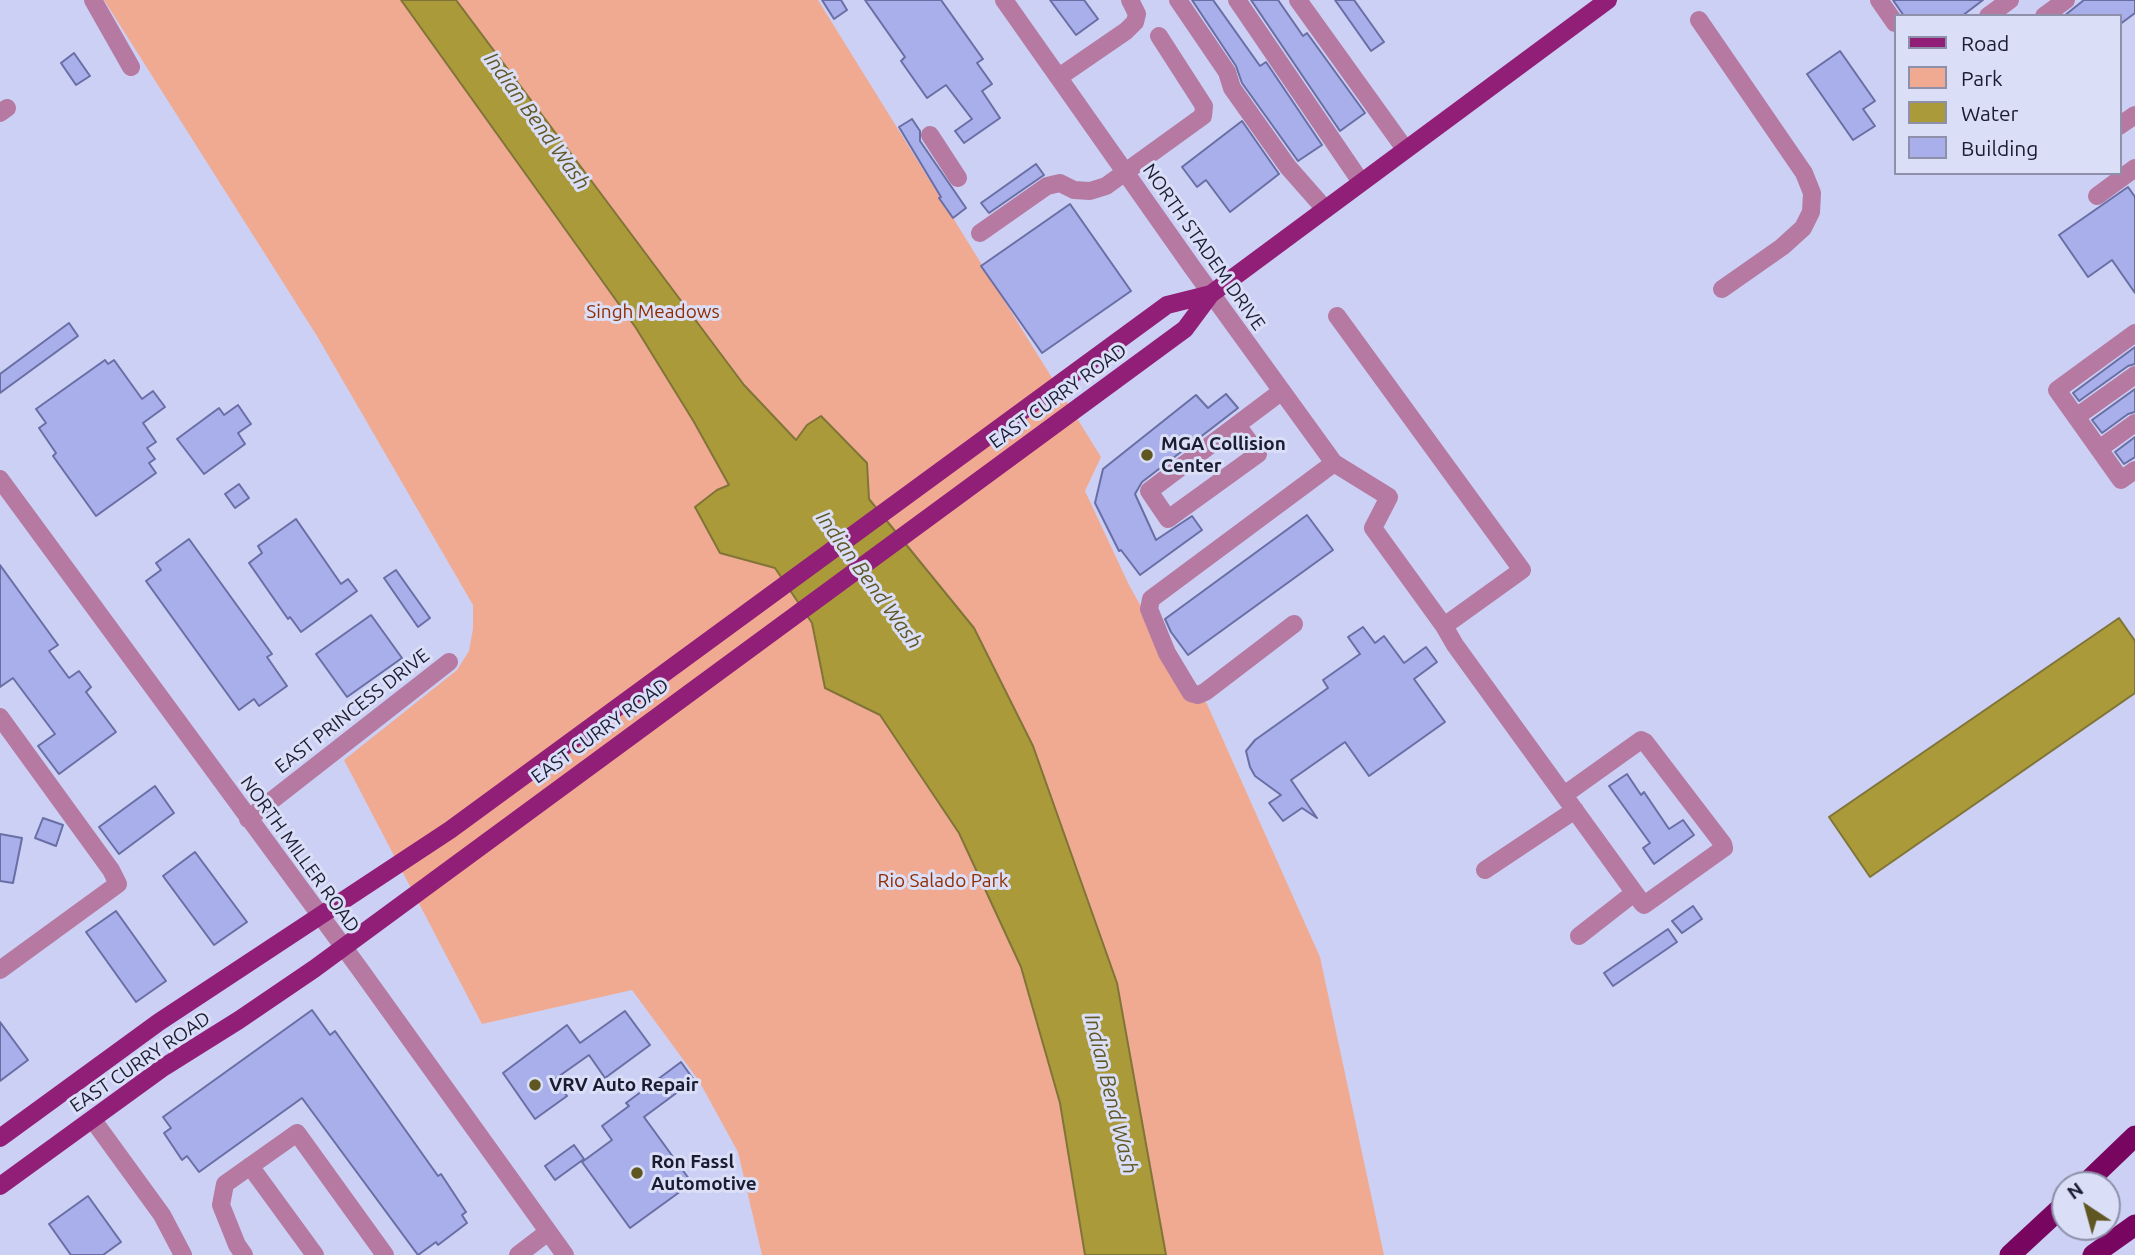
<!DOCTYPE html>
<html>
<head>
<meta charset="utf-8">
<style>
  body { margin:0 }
  #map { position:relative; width:2135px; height:1255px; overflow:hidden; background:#cbd0f4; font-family:Ubuntu,sans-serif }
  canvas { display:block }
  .legend { position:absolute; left:1894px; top:14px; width:228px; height:161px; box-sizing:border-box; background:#dadef7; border:2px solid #8d90a8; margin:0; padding:9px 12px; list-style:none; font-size:21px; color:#1a1c32 }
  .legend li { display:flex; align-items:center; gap:14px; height:35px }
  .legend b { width:35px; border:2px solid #8d90a8 }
  .north { position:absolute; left:2051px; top:1171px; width:70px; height:70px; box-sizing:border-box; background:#dadef7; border:2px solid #8d90a8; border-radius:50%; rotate:324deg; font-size:19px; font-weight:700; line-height:28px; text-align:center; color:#1a1c32 }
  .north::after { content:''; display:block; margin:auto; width:24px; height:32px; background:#5f5622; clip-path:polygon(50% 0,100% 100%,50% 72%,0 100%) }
</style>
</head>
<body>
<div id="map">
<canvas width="2135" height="1255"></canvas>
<ul class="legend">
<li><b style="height:9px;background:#921f77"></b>Road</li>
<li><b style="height:19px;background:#f1aa92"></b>Park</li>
<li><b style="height:19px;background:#ab9a3a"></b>Water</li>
<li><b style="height:19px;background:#a8afea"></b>Building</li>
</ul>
<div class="north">N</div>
</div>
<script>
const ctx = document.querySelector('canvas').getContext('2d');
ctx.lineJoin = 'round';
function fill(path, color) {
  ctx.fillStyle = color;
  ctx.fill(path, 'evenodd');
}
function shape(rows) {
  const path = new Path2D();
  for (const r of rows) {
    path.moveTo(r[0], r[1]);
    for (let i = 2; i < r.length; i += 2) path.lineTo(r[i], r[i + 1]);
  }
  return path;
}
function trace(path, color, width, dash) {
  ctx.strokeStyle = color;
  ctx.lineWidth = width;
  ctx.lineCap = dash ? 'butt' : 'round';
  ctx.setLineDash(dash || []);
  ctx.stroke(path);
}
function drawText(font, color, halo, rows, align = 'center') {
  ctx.font = font + ' Ubuntu,sans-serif';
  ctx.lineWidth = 6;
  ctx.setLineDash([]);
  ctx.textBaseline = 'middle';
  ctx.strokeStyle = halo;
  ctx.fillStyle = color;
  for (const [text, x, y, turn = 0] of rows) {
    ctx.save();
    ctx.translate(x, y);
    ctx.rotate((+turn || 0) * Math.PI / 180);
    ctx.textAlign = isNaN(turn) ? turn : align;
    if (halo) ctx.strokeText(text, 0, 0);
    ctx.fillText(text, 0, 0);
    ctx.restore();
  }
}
fill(shape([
  [104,0,818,0,1101,457,1085,491,1129,585,1153,628,1207,704,1320,957,1384,1255,762,1255,738,1152,699,1081,632,990,482,1024,344,760,457,670,469,651,473,629,473,605,317,336]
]), '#f1aa92');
const water = shape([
  [401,0,456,0,744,385,796,440,807,425,821,416,867,463,869,499,974,628,1033,746,1117,983,1166,1255,1085,1255,1060,1103,1021,967,959,833,880,715,825,688,812,623,775,568,720,553,695,507,717,490,729,485,694,422,636,328,401,0],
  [2119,618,2135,641,2135,693,1870,877,1829,817,2119,618]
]);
fill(water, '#ab9a3a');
trace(water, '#807438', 2);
const building = shape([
  [822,0,841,0,847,10,834,19,822,0],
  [865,0,941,0,983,59,977,63,992,84,982,91,1000,118,964,143,955,131,972,119,946,85,927,98,901,61,905,57,865,0],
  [1050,0,1084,0,1098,19,1076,35,1050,0],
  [1192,0,1213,0,1260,66,1266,62,1322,145,1298,161,1242,83,1236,66,1192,0],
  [1251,0,1278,0,1303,36,1307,33,1365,113,1340,131,1251,0],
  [1335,0,1354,0,1384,42,1371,51,1335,0],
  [1893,0,1983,0,1962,16,1904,16,1893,0],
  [2084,0,2135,0,2135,13,2119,25,2119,16,2064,16,2084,0],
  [1840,51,1875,101,1863,109,1875,126,1853,140,1807,74,1840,51],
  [74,53,90,76,76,85,61,63,74,53],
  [912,119,920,131,920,141,966,208,953,218,939,198,941,197,899,127,912,119],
  [1242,121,1279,174,1230,212,1206,180,1197,187,1182,167,1242,121],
  [1036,164,1044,175,989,213,981,203,1036,164],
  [2128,187,2135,197,2135,293,2112,260,2088,277,2059,235,2128,187],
  [1070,204,1131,291,1042,353,981,266,1070,204],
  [69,323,78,336,0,393,0,374,69,323],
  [2135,347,2135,364,2128,366,2079,401,2073,393,2135,347],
  [105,360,108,364,114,360,142,399,153,391,165,407,143,423,156,442,147,448,155,459,149,463,156,473,96,516,53,456,56,453,39,428,46,423,36,409,105,360],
  [2135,389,2135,412,2128,414,2102,433,2092,420,2135,389],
  [1226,394,1238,408,1142,482,1135,494,1156,540,1192,516,1202,530,1140,575,1121,550,1119,551,1095,503,1103,469,1196,395,1208,408,1226,394],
  [238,405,251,424,238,433,245,444,204,474,177,439,219,408,224,415,238,405],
  [2135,437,2135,457,2124,464,2115,452,2135,437],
  [239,484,249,498,235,508,225,494,239,484],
  [1307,515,1333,550,1188,655,1171,632,1165,619,1307,515],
  [296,519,341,584,348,579,357,591,301,632,290,617,288,619,249,563,262,553,258,546,296,519],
  [189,539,272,654,267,657,287,686,259,706,254,699,239,710,146,581,161,570,156,563,189,539],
  [0,565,58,645,49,651,69,678,79,671,91,687,86,692,116,732,59,774,38,746,55,734,13,678,0,687,0,565],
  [396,570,430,618,418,627,384,578,396,570],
  [371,615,402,658,347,697,316,654,371,615],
  [1363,627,1375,643,1384,636,1404,663,1426,647,1437,662,1414,679,1445,722,1369,776,1345,742,1291,780,1317,818,1302,808,1283,821,1269,803,1281,795,1255,776,1250,767,1246,751,1255,740,1328,688,1323,680,1360,654,1348,637,1363,627],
  [1627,774,1641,795,1644,792,1669,829,1683,820,1694,835,1654,864,1643,848,1650,843,1609,786,1627,774],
  [155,786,174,813,119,854,99,827,155,786],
  [43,818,63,825,56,846,35,838,43,818],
  [0,834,22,838,13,883,0,881,0,834],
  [195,852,247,922,214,945,163,876,195,852],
  [1693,906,1702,919,1682,933,1672,921,1693,906],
  [116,911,166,981,136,1002,86,932,116,911],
  [1668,929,1677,942,1613,986,1604,973,1668,929],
  [312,1010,330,1035,335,1031,438,1176,441,1174,466,1212,462,1215,467,1223,438,1245,436,1242,418,1255,302,1098,199,1172,187,1156,182,1160,164,1133,171,1128,163,1117,312,1010],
  [625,1011,650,1045,605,1078,589,1055,555,1079,567,1096,535,1119,503,1073,567,1025,580,1043,625,1011],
  [0,1022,28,1060,0,1081,0,1022],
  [681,1062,694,1080,644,1117,692,1183,630,1228,582,1162,612,1140,602,1126,629,1106,626,1103,681,1062],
  [574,1145,584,1159,555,1180,545,1166,574,1145],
  [88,1196,121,1242,103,1255,71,1255,49,1224,88,1196]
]);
fill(building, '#a8afea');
trace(building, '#696ea5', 2);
trace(shape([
  [93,0,131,67],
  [1004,0,1192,267,1334,463,1389,497,1373,528,1444,626,1522,570,1337,316],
  [1178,0,1227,72,1232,88,1288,167,1325,209],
  [1237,0,1361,182],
  [1298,0,1405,149],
  [1879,0,1895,23],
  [1988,16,2010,0],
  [2044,16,2066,0],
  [1699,20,1804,173,1812,193,1811,212,1803,228,1782,247,1722,289],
  [1059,77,1126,31,1135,22,1137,14,1130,0],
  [0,113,7,108],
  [2119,126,2135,115],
  [930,135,958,178],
  [2097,196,2135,168],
  [980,233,1047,186,1060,183,1074,190,1090,191,1106,186,1203,116,1204,106,1159,36],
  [2135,333,2057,390,2121,480,2135,470],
  [2076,417,2135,375],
  [1237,425,1258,454,1168,519,1149,491,1282,391],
  [2099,449,2135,423],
  [0,479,359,968,565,1255],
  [1294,624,1205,692,1198,695,1191,693,1167,653,1149,609,1151,599,1334,463],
  [1444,626,1455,645,1642,903,1644,905,1724,848,1723,844,1645,742,1641,740,1564,795],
  [0,717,111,870,118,884,0,970],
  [248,819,449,662],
  [1485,870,1575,810],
  [1579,936,1634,893],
  [93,1120,162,1215,183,1255],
  [250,1166,315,1255],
  [244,1255,237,1245,221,1205,225,1184,297,1133,385,1255],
  [518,1255,548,1232]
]), '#b579a2', 18);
trace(shape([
  [0,1138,159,1022,450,830,1167,305,1211,294],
  [0,1186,164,1067,239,1020,314,969,1185,329,1211,294,1608,0]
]), '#921f77', 18);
trace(shape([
  [2084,1185,2135,1136],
  [2010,1255,2065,1204],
  [2093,1255,2135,1225]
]), '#780661', 21);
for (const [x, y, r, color] of [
  [1147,455,7,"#5f5622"],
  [535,1085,7,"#5f5622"],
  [637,1173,7,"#5f5622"]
]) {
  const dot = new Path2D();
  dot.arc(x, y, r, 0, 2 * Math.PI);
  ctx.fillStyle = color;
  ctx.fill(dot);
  trace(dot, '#dadef7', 2.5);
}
drawText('19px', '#1a1c32', '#dadef7', [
  ["NORTH STADEM DRIVE",1204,247,55],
  ["EAST CURRY ROAD",1058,396,-36],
  ["EAST PRINCESS DRIVE",352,711,-38],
  ["EAST CURRY ROAD",600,731,-36],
  ["NORTH MILLER ROAD",300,854,54],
  ["EAST CURRY ROAD",140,1062,-34]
]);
drawText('19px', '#902d00', '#dadef7', [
  ["Singh Meadows",653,312],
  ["Rio Salado Park",943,881]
]);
drawText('bold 19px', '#1a1c32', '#dadef7', [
  ["MGA Collision",1161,444],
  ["Center",1161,466],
  ["VRV Auto Repair",549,1085],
  ["Ron Fassl",651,1162],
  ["Automotive",651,1184]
], 'left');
drawText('italic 21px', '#615825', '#dadef7', [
  ["Indian Bend Wash",537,121,54],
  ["Indian Bend Wash",869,580,54],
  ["Indian Bend Wash",1111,1094,76]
]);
</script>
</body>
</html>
